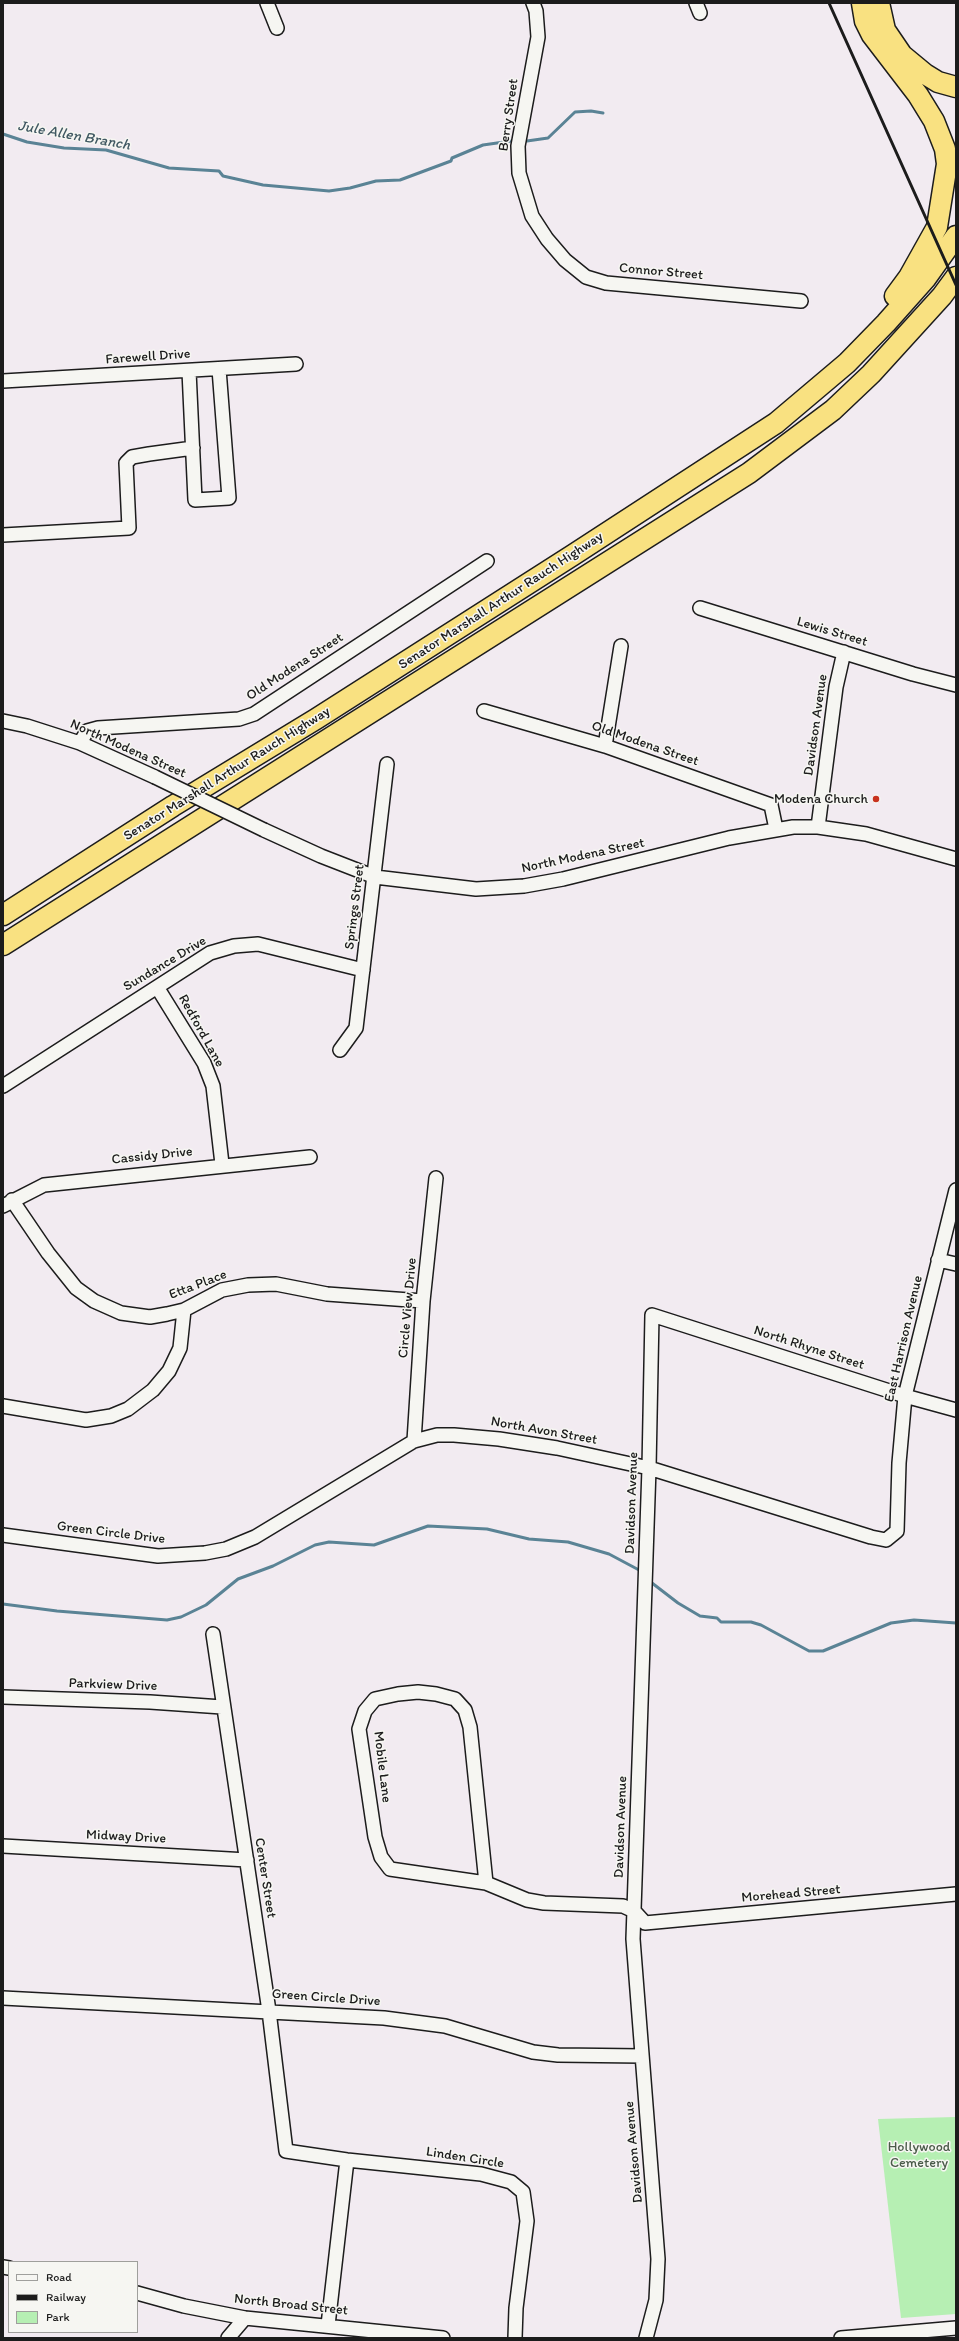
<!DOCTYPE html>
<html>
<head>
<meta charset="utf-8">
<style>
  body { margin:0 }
  #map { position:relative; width:959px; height:2341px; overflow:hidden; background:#f2ebf1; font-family:Itim,sans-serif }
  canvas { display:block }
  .frame { position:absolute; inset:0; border:4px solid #1c1c1c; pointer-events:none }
  .legend { position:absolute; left:8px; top:2261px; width:130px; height:72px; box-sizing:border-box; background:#f6f6f2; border:1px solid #9f9f9c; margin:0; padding:5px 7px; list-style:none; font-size:12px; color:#1c1c1c }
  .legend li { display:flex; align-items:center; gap:8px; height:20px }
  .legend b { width:20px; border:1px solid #9f9f9c }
</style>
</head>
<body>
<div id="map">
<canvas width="959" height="2341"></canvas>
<div class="frame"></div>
<ul class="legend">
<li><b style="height:5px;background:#f6f6f2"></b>Road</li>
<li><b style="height:5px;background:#1c1c1c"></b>Railway</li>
<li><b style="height:11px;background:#b6efb3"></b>Park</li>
</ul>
</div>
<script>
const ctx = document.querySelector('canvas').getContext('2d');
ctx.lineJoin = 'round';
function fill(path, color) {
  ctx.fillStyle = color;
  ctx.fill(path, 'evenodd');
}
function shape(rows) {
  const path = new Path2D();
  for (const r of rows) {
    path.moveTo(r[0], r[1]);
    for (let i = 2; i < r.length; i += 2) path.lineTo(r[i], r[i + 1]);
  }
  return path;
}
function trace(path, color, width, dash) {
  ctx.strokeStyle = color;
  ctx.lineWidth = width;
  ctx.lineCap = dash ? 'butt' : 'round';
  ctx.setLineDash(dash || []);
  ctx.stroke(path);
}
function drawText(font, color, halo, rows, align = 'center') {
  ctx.font = font + ' Itim,sans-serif';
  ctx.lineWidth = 3;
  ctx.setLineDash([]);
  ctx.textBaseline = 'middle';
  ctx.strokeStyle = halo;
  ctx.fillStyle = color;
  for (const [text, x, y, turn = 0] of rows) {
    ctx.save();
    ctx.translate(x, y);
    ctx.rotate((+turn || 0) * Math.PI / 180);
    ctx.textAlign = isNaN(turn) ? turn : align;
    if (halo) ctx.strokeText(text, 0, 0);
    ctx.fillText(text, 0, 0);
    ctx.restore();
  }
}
fill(shape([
  [956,2117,956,2314,901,2318,878,2119]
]), '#b6efb3');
trace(shape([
  [3,134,27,142,64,148,106,150,169,168,219,171,223,176,263,185,329,191,350,188,376,181,400,180,451,161,452,158,483,145,511,141],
  [527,141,548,138,575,112,591,111,603,113],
  [652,1583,678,1603,700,1616,717,1618,721,1622,751,1622,761,1625,809,1651,823,1651,891,1623,914,1620,956,1623],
  [3,1604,57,1611,167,1620,181,1617,206,1605,238,1579,273,1566,315,1545,329,1542,374,1545,428,1526,487,1529,529,1539,568,1542,609,1554,639,1570]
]), '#5a8395', 3);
const minor = shape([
  [267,3,277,28],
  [533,3,536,11,538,37,518,146,519,173,532,216,547,239,565,260,586,277,606,283,801,301],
  [696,3,700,13],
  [189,371,195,500,229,498,219,369],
  [3,381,296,364],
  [3,535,129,528,126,463,132,457,149,454,193,448],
  [700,608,913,674,956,685],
  [484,711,605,746,771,805,776,829],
  [3,721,27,726,80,743,155,777],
  [80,743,87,731,98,728,239,719,254,714,487,561],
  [605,746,621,646],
  [818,827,836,687,844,652],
  [264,830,321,856,375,877,476,889,524,886,563,879,729,838,793,827,818,827,866,834,956,859],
  [157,987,204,1063,213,1086,222,1164],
  [340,1050,356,1028,387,764],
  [3,1086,210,953,234,946,258,944,363,970],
  [12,1200,48,1253,76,1288,94,1301,121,1313,150,1317,167,1314,184,1310,222,1290,248,1285,276,1284,327,1294,423,1301],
  [3,1206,44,1185,310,1157],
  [938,1260,956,1264],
  [3,1406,86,1420,111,1416,128,1409,153,1390,169,1371,180,1348,184,1310],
  [414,1441,423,1301,436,1178],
  [3,1535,158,1556,205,1553,226,1549,255,1537,414,1441,437,1435,454,1435,499,1439,557,1448,649,1468,871,1537,886,1540,897,1531,899,1463,905,1396,956,1190],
  [213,1634,269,2011,286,2151,347,2160,481,2174,511,2182,523,2192,527,2221,516,2308,515,2338],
  [418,1692,436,1694,455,1699,465,1710,470,1727,486,1883,390,1869,381,1857,375,1837,359,1729,365,1711,375,1699,398,1694,418,1692],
  [3,1697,150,1702,222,1707],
  [3,1846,247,1860],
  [486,1883,527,1900,544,1903,623,1906,634,1911,645,1923,956,1894],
  [3,1998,384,2018,445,2026,533,2052,558,2055,642,2056],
  [3,2267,9,2268],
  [137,2293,184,2306,245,2318,443,2338],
  [328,2325,347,2160],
  [228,2338,245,2318],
  [646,2338,656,2300,658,2259,633,1939,649,1468,652,1315,905,1396,956,1410],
  [841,2338,956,2328]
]);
const highway = shape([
  [862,3,865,21,872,35,918,95,934,121,945,149,947,164,937,227,909,277,895,296],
  [879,3,885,30,902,55,925,74,938,82,956,87],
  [3,915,173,806,316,719,573,555,776,423,847,363,886,323,926,278,956,236],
  [3,945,749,473,833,410,871,374,942,296,956,277]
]);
trace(minor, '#1c1c1c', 16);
trace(highway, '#1c1c1c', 23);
trace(minor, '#f6f6f2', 13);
trace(highway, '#f9e181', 20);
trace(shape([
  [829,3,956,285]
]), '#1c1c1c', 3);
const minorBridge = shape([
  [155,777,264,830]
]);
trace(minorBridge, '#1c1c1c', 16, []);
trace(minorBridge, '#f6f6f2', 13);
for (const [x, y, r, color] of [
  [876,799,4,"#c8321e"]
]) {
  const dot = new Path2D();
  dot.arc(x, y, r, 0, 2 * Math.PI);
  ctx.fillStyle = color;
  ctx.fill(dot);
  trace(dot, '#f6f6f2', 1.5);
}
drawText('14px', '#1c1c1c', '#f6f6f2', [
  ["Berry Street",509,115,-82],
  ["Connor Street",661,272,5],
  ["Farewell Drive",148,357,-4],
  ["Senator Marshall Arthur Rauch Highway",501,601,-33],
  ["Lewis Street",832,632,17],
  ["Old Modena Street",295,667,-33],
  ["Davidson Avenue",816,725,-82],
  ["Old Modena Street",645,744,19],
  ["North Modena Street",128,749,24],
  ["Senator Marshall Arthur Rauch Highway",227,774,-32],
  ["North Modena Street",583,856,-12],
  ["Springs Street",355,907,-83],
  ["Sundance Drive",165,964,-31],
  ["Redford Lane",201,1031,61],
  ["Cassidy Drive",152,1156,-6],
  ["Etta Place",198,1285,-21],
  ["Circle View Drive",408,1308,-85],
  ["East Harrison Avenue",904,1339,-77],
  ["North Rhyne Street",809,1348,18],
  ["North Avon Street",544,1431,10],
  ["Davidson Avenue",632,1503,-88],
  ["Green Circle Drive",111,1533,7],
  ["Parkview Drive",113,1685,2],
  ["Mobile Lane",382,1767,83],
  ["Davidson Avenue",621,1827,-88],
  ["Midway Drive",126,1837,3],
  ["Center Street",265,1878,81],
  ["Morehead Street",791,1894,-5],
  ["Green Circle Drive",326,1998,4],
  ["Davidson Avenue",634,2152,-95],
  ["Linden Circle",465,2158,9],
  ["North Broad Street",291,2305,6]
]);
drawText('14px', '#1c1c1c', '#f6f6f2', [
  ["Modena Church",868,799]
], 'right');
drawText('14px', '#4a5b49', '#f6f6f2', [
  ["Hollywood",919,2147],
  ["Cemetery",919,2163]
]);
drawText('italic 15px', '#405862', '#f6f6f2', [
  ["Jule Allen Branch",74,136,10]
]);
</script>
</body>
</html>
